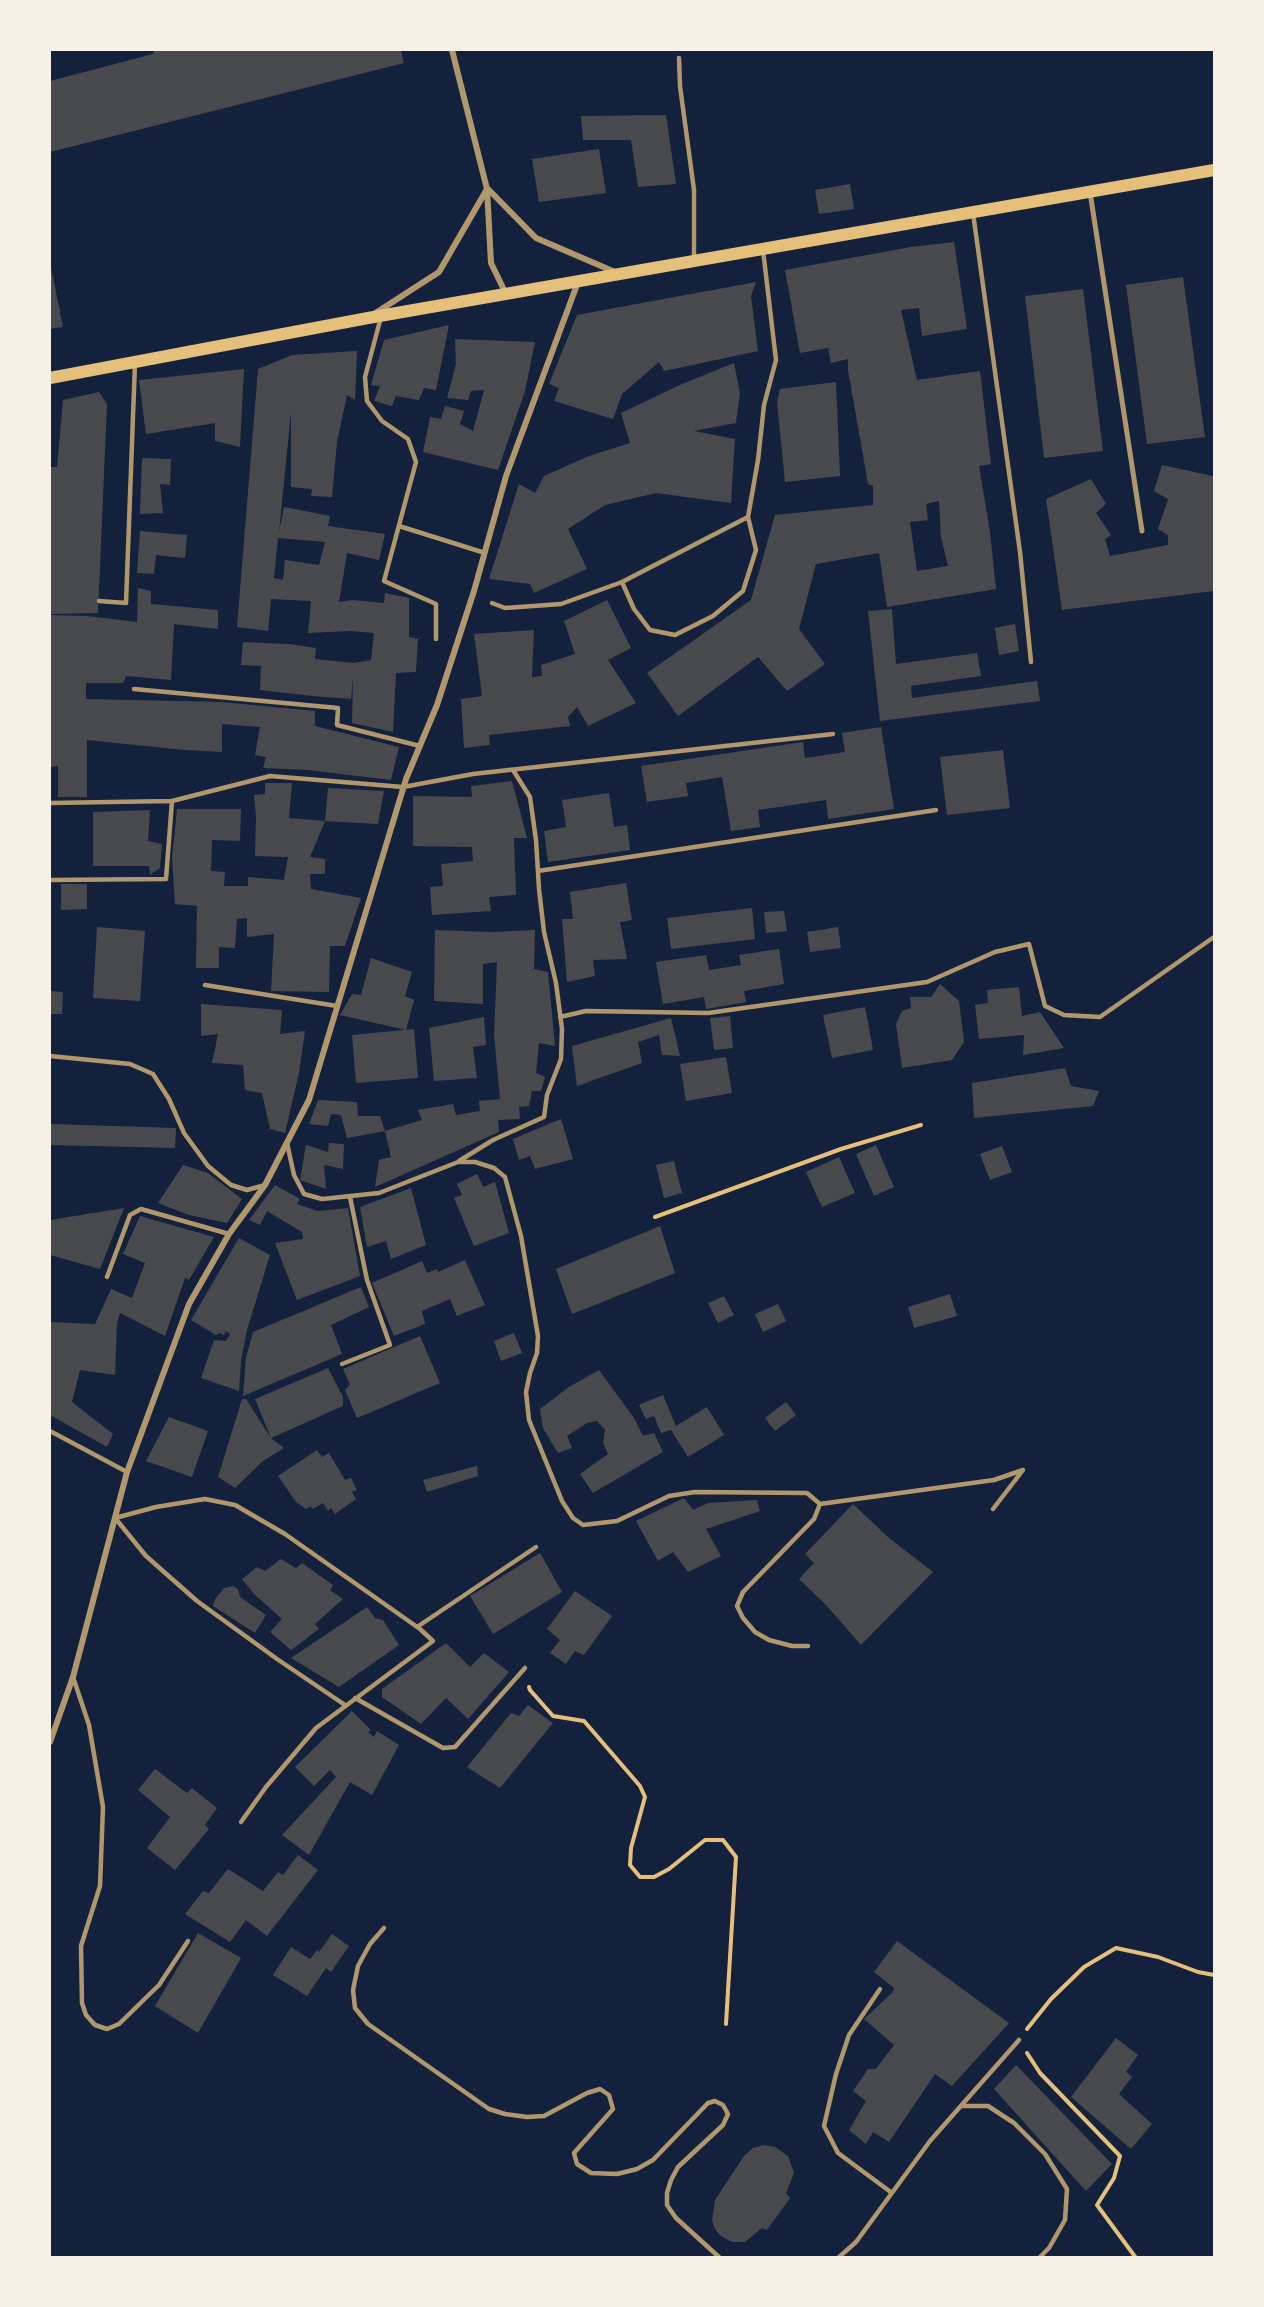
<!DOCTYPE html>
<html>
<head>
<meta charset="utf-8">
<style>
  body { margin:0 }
  #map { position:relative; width:1264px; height:2307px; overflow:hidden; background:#14213d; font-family:Commissioner,sans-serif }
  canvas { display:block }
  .frame { position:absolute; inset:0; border:51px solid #f6f1e7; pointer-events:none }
</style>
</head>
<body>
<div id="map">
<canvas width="1264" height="2307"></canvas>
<div class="frame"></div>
</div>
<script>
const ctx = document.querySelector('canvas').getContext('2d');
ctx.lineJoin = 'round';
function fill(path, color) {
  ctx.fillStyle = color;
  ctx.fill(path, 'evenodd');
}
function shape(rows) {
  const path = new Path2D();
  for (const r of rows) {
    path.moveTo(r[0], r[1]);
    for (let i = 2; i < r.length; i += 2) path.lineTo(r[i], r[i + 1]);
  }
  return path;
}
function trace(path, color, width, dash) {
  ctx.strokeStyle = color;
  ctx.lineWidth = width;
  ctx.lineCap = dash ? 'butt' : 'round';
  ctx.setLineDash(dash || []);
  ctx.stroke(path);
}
fill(shape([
  [154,50,401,50,404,63,50,152,50,81,153,54],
  [666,115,676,184,638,187,631,140,583,140,581,116],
  [599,149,606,193,539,202,532,159],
  [850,184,854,209,819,214,815,190],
  [954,242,967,329,922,336,919,308,901,310,917,380,980,371,991,464,979,466,990,532,996,589,887,607,879,553,816,564,799,629,825,664,787,691,758,657,678,716,647,673,751,600,775,515,873,505,873,486,868,484,848,370,848,359,831,363,828,348,800,353,785,270,911,247],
  [939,501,941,537,948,566,917,571,910,522,928,520,926,504],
  [50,262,63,327,50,329],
  [1183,277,1205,437,1147,444,1126,285],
  [756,282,751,296,758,351,664,371,659,362,622,394,613,419,554,401,559,388,549,384,577,315],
  [1083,289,1103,451,1044,458,1025,296],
  [449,325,436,390,424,388,419,400,396,396,392,406,374,401,380,386,371,385,384,340],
  [455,339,535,342,525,391,498,470,423,452,430,417,441,419,445,406,464,411,460,424,473,431,484,390,471,391,468,400,447,398,456,364],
  [357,351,355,400,347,395,337,442,332,497,311,496,312,489,291,487,291,412,279,532,284,507,330,516,328,526,385,534,379,560,347,553,339,602,352,600,384,603,385,593,409,598,409,637,418,639,416,672,396,673,393,732,352,723,353,677,351,699,312,696,260,690,261,666,241,665,243,642,289,644,316,648,315,659,354,663,371,660,374,633,351,631,308,633,311,601,271,599,268,631,237,627,258,369,292,355],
  [278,538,325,542,319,565,285,560,283,580,274,578],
  [734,363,740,393,736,423,694,431,735,439,731,503,656,493,605,505,568,529,587,569,534,593,530,584,489,579,519,484,535,493,544,476,589,456,630,443,621,413,682,384],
  [244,369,240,447,215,441,215,423,146,434,139,380],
  [836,382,840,476,785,482,777,402,780,389],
  [99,392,107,404,98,613,50,614,50,467,57,467,63,400],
  [142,458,171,459,170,485,160,484,163,513,140,514],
  [1162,465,1213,476,1214,490,1214,591,1062,610,1046,499,1091,479,1106,504,1096,513,1111,535,1105,539,1110,556,1168,545,1168,535,1158,529,1168,499,1154,491],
  [140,531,187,535,185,558,156,555,154,574,137,573],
  [138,588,151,591,151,604,218,610,218,629,174,624,171,680,126,676,123,683,86,683,86,699,222,702,315,711,315,726,399,747,391,780,308,770,263,768,266,757,255,755,260,727,222,724,222,752,185,750,87,740,87,797,58,797,58,766,50,767,50,615,87,616,137,622],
  [607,600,631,648,608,660,636,703,588,726,577,707,568,717,570,726,489,735,490,745,464,748,461,699,482,696,474,634,534,630,532,677,542,676,541,665,575,654,564,621],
  [892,609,896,664,977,653,981,676,911,686,912,698,1037,681,1040,701,880,721,868,611],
  [1015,624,1019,651,999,655,995,628],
  [881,727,894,809,828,819,826,800,758,810,760,827,731,831,722,777,686,783,688,796,647,802,641,766,803,742,805,758,845,752,842,733],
  [1003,750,1010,808,947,815,940,757],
  [512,781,527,838,514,838,516,895,489,897,491,911,432,915,430,887,443,886,441,864,473,861,472,847,413,846,413,796,472,797,471,786],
  [265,783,292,783,289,818,325,821,310,857,325,859,325,874,310,874,311,889,361,898,345,946,330,946,329,992,271,991,274,934,247,937,247,918,237,919,235,948,219,947,219,968,196,968,197,906,175,904,172,858,177,809,241,809,240,841,212,840,211,871,225,872,224,886,248,886,248,877,284,880,288,857,255,856,256,817,254,795,265,794],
  [328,788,384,791,378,824,325,821],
  [609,793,614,827,627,825,630,850,548,862,544,831,566,827,562,800],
  [150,810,148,841,162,844,160,868,150,875,149,866,93,866,93,812],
  [626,883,632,920,620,922,627,959,593,960,595,976,567,982,562,919,573,919,570,892],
  [61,884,87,884,87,909,61,910],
  [752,908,755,939,671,949,667,918],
  [784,911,787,931,766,933,764,912],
  [97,927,145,931,140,1001,93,998],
  [838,927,841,948,810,952,807,932],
  [435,930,494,932,535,930,534,969,548,972,555,1046,539,1043,536,1073,545,1077,541,1091,532,1091,529,1106,519,1107,520,1119,498,1120,499,1132,375,1187,379,1160,391,1157,385,1131,422,1120,418,1110,453,1104,456,1115,480,1111,479,1101,500,1099,494,1035,497,962,483,964,483,1004,434,1001],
  [779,949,784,984,744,991,746,1002,706,1009,704,997,663,1004,656,962,706,955,709,970,741,965,739,955],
  [371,958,412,972,405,996,414,1000,406,1030,340,1015,352,994,361,995],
  [940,984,959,1001,964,1042,952,1060,902,1068,896,1024,902,1011,911,1008,910,997,931,997],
  [1019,987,1022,1016,1040,1012,1064,1048,1023,1055,1024,1035,979,1039,975,1005,988,1003,987,990],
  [50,991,63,992,62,1014,50,1014],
  [201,1004,282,1010,280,1034,305,1031,299,1073,285,1133,270,1129,262,1093,245,1090,243,1065,212,1063,218,1034,201,1036],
  [865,1007,873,1050,832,1058,823,1015],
  [730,1016,733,1048,714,1050,710,1018],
  [484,1017,486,1045,473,1047,477,1078,434,1081,429,1028],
  [671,1018,680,1056,662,1055,659,1035,638,1042,642,1063,577,1086,572,1046],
  [414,1029,418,1078,356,1083,352,1035],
  [726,1057,732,1093,686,1101,680,1064],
  [1065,1068,1071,1086,1099,1091,1093,1106,974,1118,972,1083],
  [318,1100,357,1102,358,1116,380,1116,385,1131,347,1138,341,1115,331,1114,328,1126,309,1124],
  [561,1119,573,1159,535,1169,530,1156,519,1160,513,1139],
  [50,1124,176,1128,175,1148,50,1145],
  [329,1143,344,1144,343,1169,324,1165,326,1189,300,1180,306,1145,328,1152],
  [876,1145,894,1187,874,1196,856,1154],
  [1002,1146,1012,1172,990,1180,980,1154],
  [839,1157,855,1193,822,1207,806,1172],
  [674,1161,682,1193,664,1198,656,1165],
  [183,1165,208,1173,242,1199,227,1223,189,1215,158,1203],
  [477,1174,483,1187,495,1182,509,1233,474,1246,454,1198,462,1195,457,1184],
  [275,1185,300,1199,297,1204,317,1211,348,1208,360,1276,297,1300,275,1243,303,1239,302,1232,267,1211,260,1225,249,1220],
  [411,1188,426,1245,391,1259,386,1241,367,1247,360,1207],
  [124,1208,100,1269,50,1255,50,1220],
  [140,1216,214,1237,189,1280,185,1278,165,1336,120,1313,117,1323,115,1375,80,1370,72,1402,113,1434,107,1447,50,1415,50,1322,95,1324,111,1289,132,1298,145,1263,123,1254],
  [660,1226,675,1273,572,1314,556,1269],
  [239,1238,270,1255,247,1330,241,1360,239,1391,201,1378,214,1340,226,1341,230,1334,226,1331,224,1335,219,1333,216,1335,191,1320],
  [465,1260,485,1305,457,1316,450,1299,422,1311,425,1324,394,1336,372,1283,422,1261,427,1273,437,1269,438,1272],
  [361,1287,369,1307,331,1325,342,1354,243,1396,246,1358,253,1332],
  [950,1294,957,1316,914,1328,908,1307],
  [724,1296,734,1315,718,1323,708,1303],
  [778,1304,786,1321,763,1332,755,1314],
  [514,1333,522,1353,501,1361,494,1341],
  [420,1336,440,1383,357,1418,345,1390,350,1385,343,1369],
  [328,1368,343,1397,343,1406,271,1438,284,1448,263,1461,235,1488,218,1477,242,1399,246,1399,271,1438,255,1399],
  [599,1370,634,1418,643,1436,654,1433,663,1452,593,1493,580,1474,608,1454,603,1443,605,1430,597,1421,587,1423,567,1436,572,1448,558,1453,543,1428,540,1409,569,1387],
  [663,1395,676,1426,707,1407,724,1435,688,1457,671,1430,661,1433,654,1416,646,1419,639,1405],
  [786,1402,796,1415,775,1431,765,1418],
  [169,1417,208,1431,192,1477,146,1461],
  [317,1450,322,1457,329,1453,345,1480,351,1478,357,1490,352,1492,356,1499,335,1514,331,1508,328,1511,323,1503,313,1509,310,1506,306,1509,296,1502,278,1476],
  [477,1466,478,1476,427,1492,423,1480],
  [684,1498,693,1510,708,1503,757,1500,760,1511,706,1529,721,1556,688,1572,673,1552,658,1561,636,1521],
  [853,1504,889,1538,933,1572,861,1645,826,1605,799,1579,814,1563,805,1554],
  [540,1553,562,1592,493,1634,470,1596],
  [281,1559,296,1568,302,1563,333,1585,330,1590,343,1599,315,1624,319,1629,291,1650,270,1632,282,1619,254,1594,242,1579,257,1567,265,1571],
  [233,1586,238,1589,240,1597,266,1615,255,1633,213,1606,215,1599,224,1588],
  [575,1591,612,1616,584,1655,575,1651,566,1664,550,1653,560,1640,547,1629],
  [367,1607,375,1618,383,1620,399,1645,339,1687,291,1658],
  [446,1643,470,1667,484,1653,509,1672,468,1719,446,1698,421,1724,382,1697,382,1689],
  [528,1705,553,1723,500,1788,467,1767,511,1713,519,1716],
  [352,1711,371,1730,368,1732,374,1737,377,1731,399,1745,372,1795,350,1782,309,1855,282,1835,336,1777,330,1770,314,1786,295,1767],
  [155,1769,187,1793,192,1788,217,1808,205,1825,209,1829,175,1870,147,1848,170,1817,138,1790],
  [298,1855,318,1870,267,1936,246,1920,230,1942,185,1914,203,1891,209,1893,228,1869,263,1891,278,1872,283,1875],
  [198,1933,241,1958,198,2033,155,2006],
  [332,1934,349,1946,331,1972,326,1968,307,1996,273,1975,291,1947,310,1959,317,1950,319,1952],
  [897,1941,1009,2023,952,2086,935,2074,889,2142,873,2132,866,2144,849,2130,866,2101,853,2091,868,2069,876,2069,894,2045,864,2019,893,1992,894,1988,874,1972],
  [1116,2038,1138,2055,1126,2072,1132,2077,1119,2094,1152,2124,1131,2149,1071,2097],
  [1016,2065,1112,2164,1086,2191,994,2089],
  [764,2145,775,2147,788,2156,794,2173,786,2193,790,2198,767,2230,762,2228,745,2242,732,2242,721,2236,715,2229,712,2220,715,2200,744,2156,753,2148]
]), '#48494c');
trace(shape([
  [655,1217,841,1149,921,1125],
  [529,1687,530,1690,553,1716,584,1721,640,1786,645,1797,631,1848,630,1865,640,1877,654,1877,669,1869,705,1840,723,1840,736,1857,726,2024],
  [1027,2029,1051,1999,1084,1967,1116,1948,1158,1957,1198,1972,1214,1975],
  [1027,2053,1040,2073,1120,2156,1114,2178,1097,2205,1136,2258]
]), '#e5c07b', 4);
trace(shape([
  [679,58,680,86,694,190,694,259],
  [973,213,1020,552,1031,662],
  [381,317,365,377,367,401,382,421,408,439,416,462,384,581,436,604,436,639],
  [748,517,756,550,743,591,713,616,675,635,650,630,634,609,622,582,748,517,758,460,764,405,776,360,763,250],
  [399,526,485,553],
  [99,601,126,603,135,363],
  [492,603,505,608,561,604,622,582],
  [134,689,338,708,337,725,420,746],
  [50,803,172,801],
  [538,871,936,810],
  [50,880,166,879,172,801,270,776,403,787,473,774,833,734],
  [205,985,337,1006],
  [560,1017,586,1011,708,1013,927,982,995,952,1029,944,1045,1006,1064,1015,1100,1017,1214,937],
  [50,1056,130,1064,153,1074,169,1099,184,1133,208,1166,231,1185,247,1190,265,1185],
  [287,1143,294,1175,304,1194,322,1199,379,1193,458,1162,475,1162,494,1168,505,1177,521,1236,538,1336,537,1353,530,1373,526,1392,529,1420,562,1501,573,1518,583,1525,617,1521,669,1496,695,1492,807,1493,820,1504,814,1519,743,1592,737,1606,743,1618,755,1632,769,1640,792,1646,808,1646],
  [459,1161,493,1140,544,1117,547,1095,561,1059,562,1029,556,983,544,932,539,889,536,840,530,797,513,770],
  [107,1277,130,1215,141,1209,229,1234],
  [342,1364,390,1345,367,1280,350,1197],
  [50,1431,127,1472],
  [820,1504,994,1480,1023,1470,993,1509],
  [417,1627,536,1547],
  [73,1677,89,1725,103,1807,100,1886,81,1946,82,2003,86,2015,95,2025,107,2029,119,2024,159,1985,188,1941],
  [355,1698,443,1748,455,1747,525,1668],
  [241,1822,266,1787,316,1728,433,1641,420,1629,285,1534,235,1505,205,1499,156,1507,115,1518,146,1556,197,1601,277,1659,345,1705],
  [384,1928,370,1944,358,1966,353,1990,355,2008,368,2024,489,2109,505,2114,527,2117,544,2116,587,2093,600,2089,609,2095,613,2109,574,2153,577,2164,591,2173,617,2174,637,2169,653,2160,708,2103,715,2101,723,2105,728,2114,723,2125,678,2167,671,2180,667,2193,667,2205,676,2218,720,2258],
  [880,1989,849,2035,836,2074,824,2126,838,2153,892,2193],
  [961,2106,988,2106,1014,2123,1045,2154,1067,2189,1065,2220,1049,2248,1039,2258],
  [838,2258,856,2242,930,2141,1019,2040]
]), '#b1986c', 4.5);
trace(shape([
  [1090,192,1142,531]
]), '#b1986c', 5);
trace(shape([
  [452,50,487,189,491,263,506,294],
  [488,189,536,238,615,272],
  [374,314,439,272,487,189],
  [50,1742,73,1677,127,1472,189,1304,229,1234,265,1185,309,1100,406,779,437,705,474,591,506,476,578,282]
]), '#b1986c', 6);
trace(shape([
  [50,378,368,318,1214,170]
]), '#e5c07b', 12);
</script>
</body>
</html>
